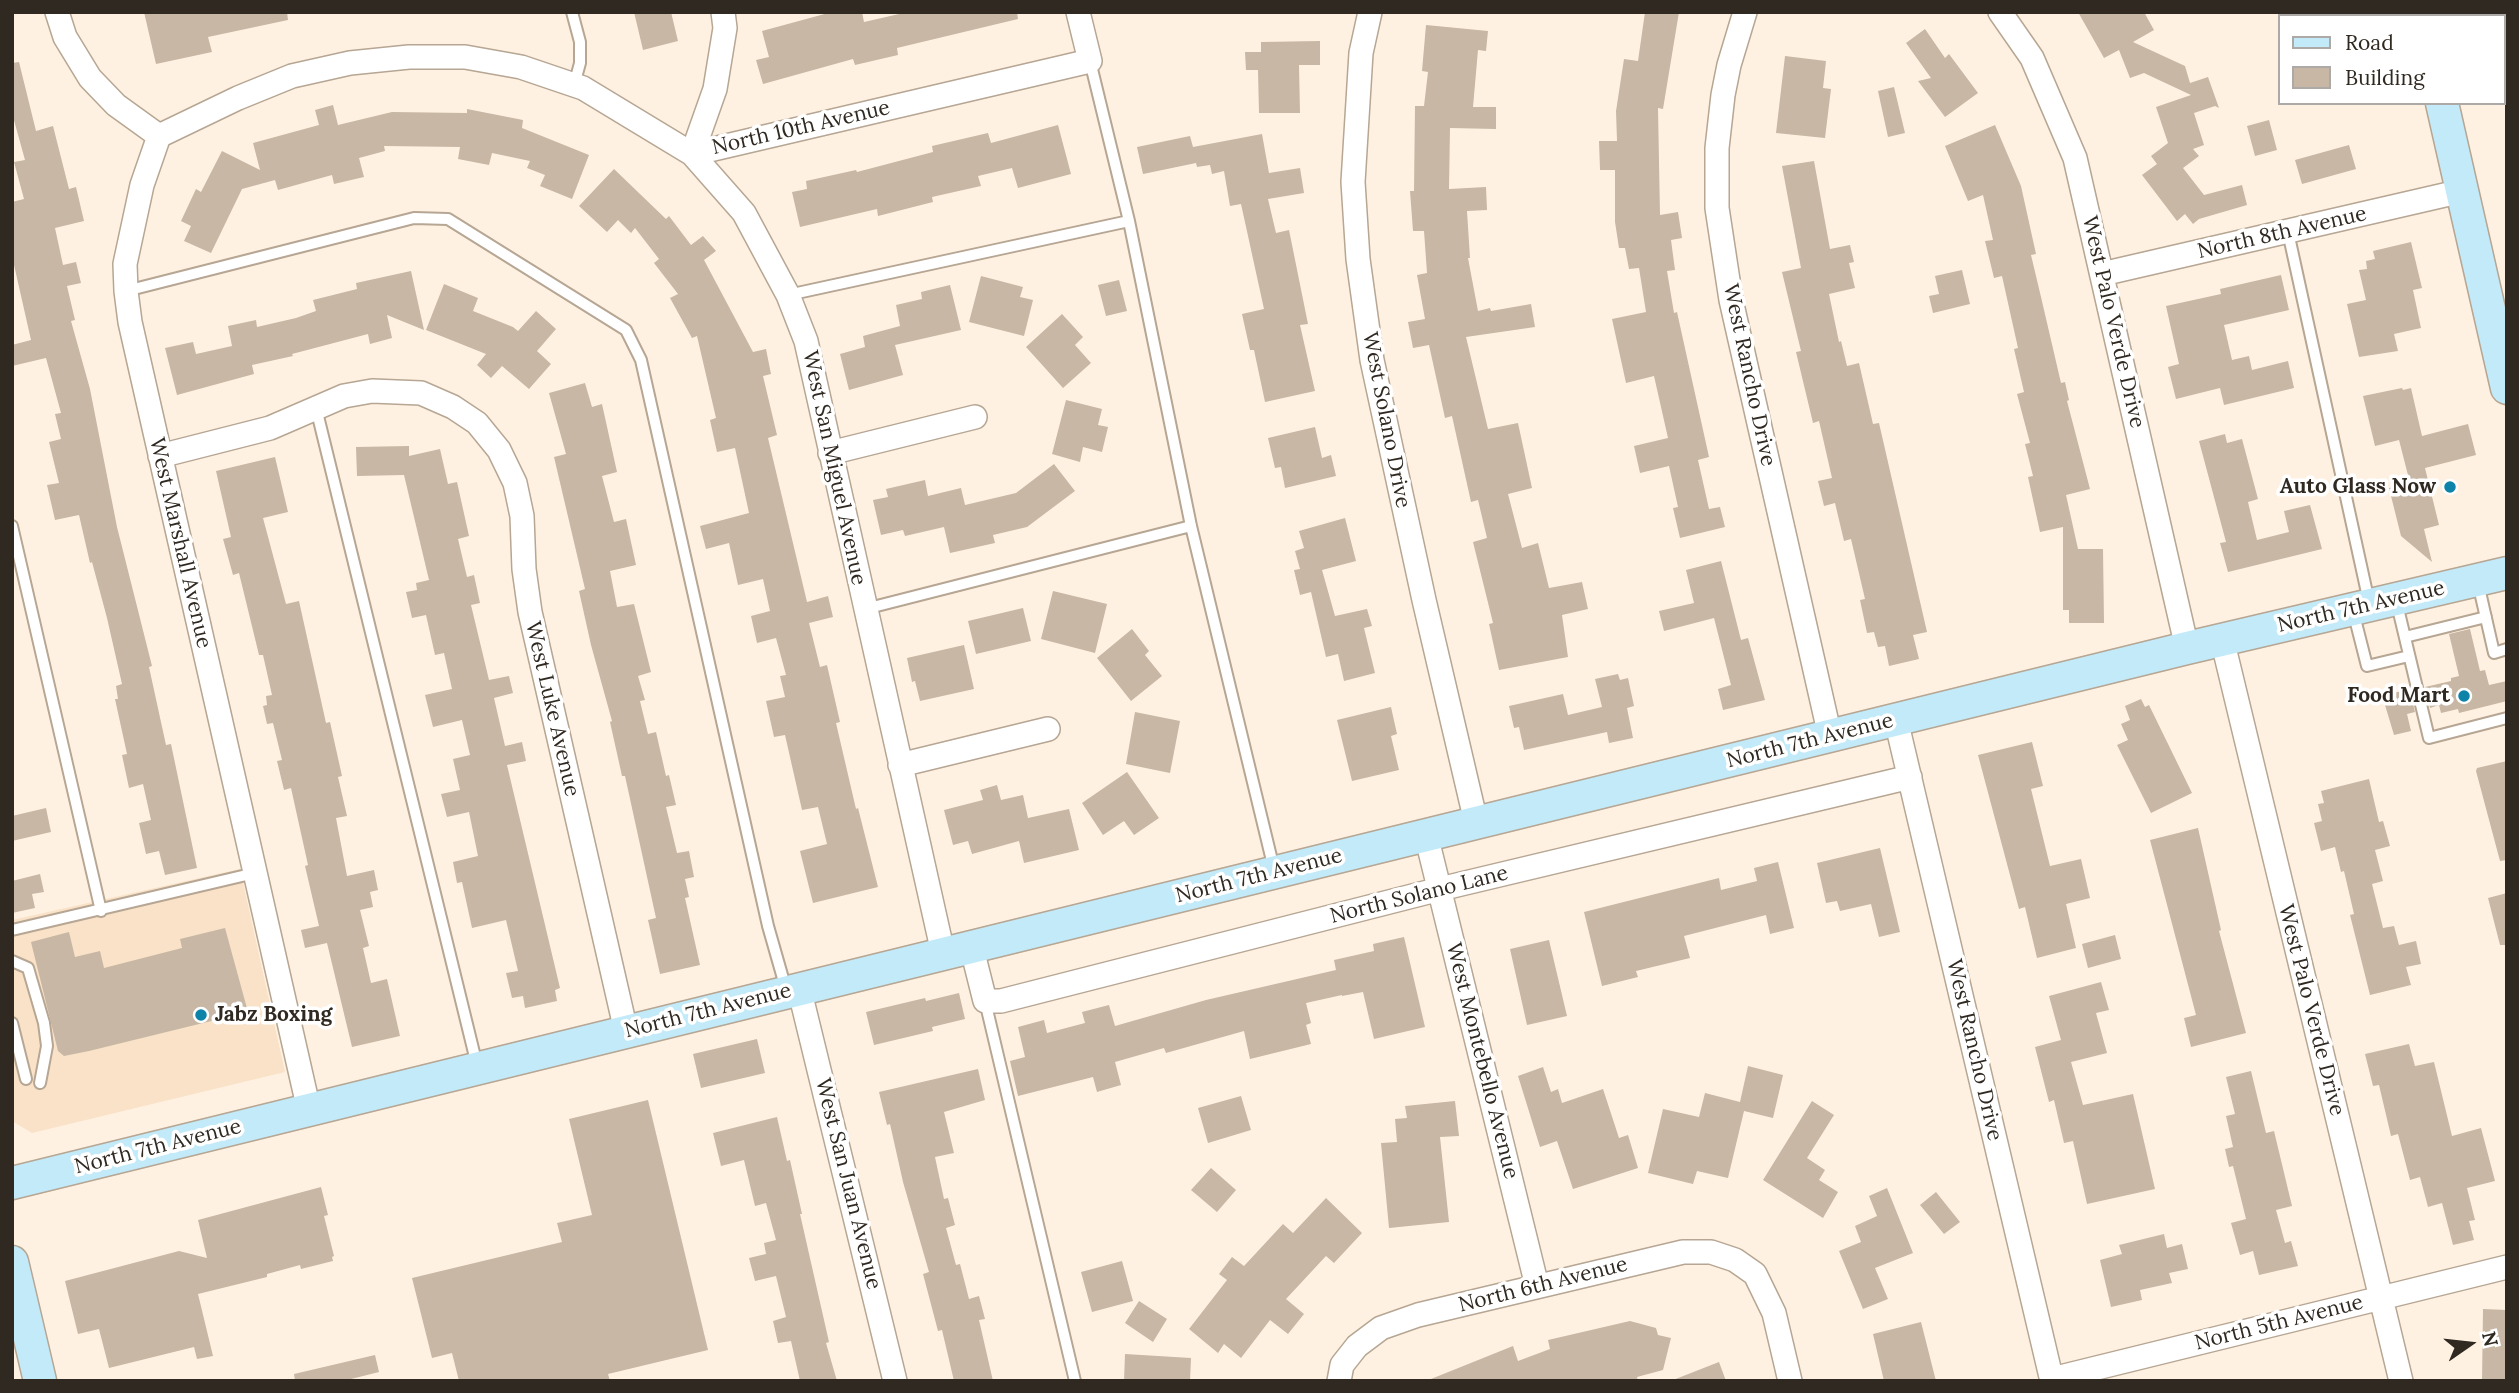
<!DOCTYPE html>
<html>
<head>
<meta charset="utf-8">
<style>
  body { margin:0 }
  #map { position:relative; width:2519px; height:1393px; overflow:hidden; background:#fff1e1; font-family:Lora,serif }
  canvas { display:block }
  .frame { position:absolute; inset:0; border:14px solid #2f2921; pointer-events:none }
  .legend { position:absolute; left:2278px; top:14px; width:228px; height:91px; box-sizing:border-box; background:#fff; border:2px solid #aca9a6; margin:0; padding:9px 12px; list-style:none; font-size:21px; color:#2f2921 }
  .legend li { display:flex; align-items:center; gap:14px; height:35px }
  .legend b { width:35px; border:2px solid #aca9a6 }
  .north { position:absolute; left:2435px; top:1309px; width:70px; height:70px; -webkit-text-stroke:5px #fff; paint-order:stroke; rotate:76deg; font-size:19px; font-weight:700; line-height:28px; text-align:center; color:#2f2921 }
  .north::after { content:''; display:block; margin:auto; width:24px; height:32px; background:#2f2921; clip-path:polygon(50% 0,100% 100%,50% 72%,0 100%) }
</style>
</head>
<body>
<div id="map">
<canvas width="2519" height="1393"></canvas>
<div class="frame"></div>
<ul class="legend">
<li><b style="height:9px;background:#c2eaf9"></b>Road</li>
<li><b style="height:19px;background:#c7b7a4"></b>Building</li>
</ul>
<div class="north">N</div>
</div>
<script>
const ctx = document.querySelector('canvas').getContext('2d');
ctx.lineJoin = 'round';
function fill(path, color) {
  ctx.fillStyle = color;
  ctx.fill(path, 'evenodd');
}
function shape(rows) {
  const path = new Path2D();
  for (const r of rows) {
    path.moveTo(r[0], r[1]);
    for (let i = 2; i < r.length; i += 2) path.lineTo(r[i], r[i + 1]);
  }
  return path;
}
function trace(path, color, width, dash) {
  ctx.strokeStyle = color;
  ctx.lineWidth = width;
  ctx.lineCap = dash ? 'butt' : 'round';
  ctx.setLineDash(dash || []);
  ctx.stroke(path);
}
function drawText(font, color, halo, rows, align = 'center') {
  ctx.font = font + ' Lora,serif';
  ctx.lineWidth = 7;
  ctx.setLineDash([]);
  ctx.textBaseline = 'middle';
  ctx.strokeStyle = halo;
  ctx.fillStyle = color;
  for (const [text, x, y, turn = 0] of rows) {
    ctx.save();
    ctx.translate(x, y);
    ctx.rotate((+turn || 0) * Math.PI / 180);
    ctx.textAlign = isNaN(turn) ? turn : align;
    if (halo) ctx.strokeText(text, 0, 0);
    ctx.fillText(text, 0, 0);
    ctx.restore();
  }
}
fill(shape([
  [240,869,285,1072,32,1133,12,1121,12,920]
]), '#f9e2c8');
fill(shape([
  [144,12,287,12,288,20,208,37,212,52,156,64],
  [634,12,671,12,678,41,643,50],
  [832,12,862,12,864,22,908,12,1017,12,1018,19,897,48,898,55,855,65,853,59,763,84,756,60,769,57,762,31],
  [1645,12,1679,12,1663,109,1658,108,1660,215,1678,212,1682,238,1671,240,1675,270,1667,271,1674,313,1677,312,1709,457,1698,460,1709,509,1720,507,1725,527,1680,538,1673,508,1678,507,1669,466,1640,473,1634,446,1668,438,1654,376,1626,383,1612,319,1646,312,1639,268,1629,269,1625,248,1619,248,1615,222,1615,170,1600,170,1599,141,1617,141,1616,111,1624,59,1638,61],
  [2078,12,2144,12,2154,30,2133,42,2185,66,2190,83,2208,77,2219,108,2215,106,2194,113,2204,145,2193,149,2199,156,2183,168,2204,195,2242,185,2247,205,2199,219,2193,224,2185,214,2177,221,2142,175,2157,164,2151,156,2168,143,2156,107,2191,95,2144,73,2130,78,2119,50,2104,58],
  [1426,25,1488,31,1486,51,1478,50,1473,107,1496,107,1496,129,1450,128,1449,189,1486,187,1487,210,1467,211,1470,258,1468,258,1478,311,1490,308,1491,311,1531,304,1535,327,1466,337,1488,429,1518,423,1532,488,1508,494,1522,548,1538,543,1549,588,1582,582,1588,609,1562,615,1568,657,1499,670,1489,624,1493,623,1473,542,1487,538,1478,500,1471,502,1452,416,1445,418,1429,345,1413,348,1408,322,1425,319,1417,275,1427,273,1424,231,1413,231,1410,191,1414,191,1415,106,1424,106,1428,72,1422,71],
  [1925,29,1945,58,1949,54,1978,93,1945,117,1918,81,1931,78,1906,43],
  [1320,41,1320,65,1299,65,1300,113,1259,113,1258,70,1246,70,1245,52,1261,52,1261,42],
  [1785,56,1826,61,1823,88,1831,89,1825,138,1776,133],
  [19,62,36,131,53,126,69,189,76,187,84,221,55,228,63,265,76,262,81,283,67,286,75,320,71,321,90,389,117,527,152,666,149,667,166,745,171,744,197,868,165,875,159,851,146,854,139,823,151,820,143,784,129,788,122,755,127,754,115,699,118,699,116,686,122,684,107,618,92,562,90,563,79,515,55,520,47,485,59,483,49,442,61,439,55,414,61,413,46,358,12,366,12,345,31,340,12,256,12,202,24,199,14,162,25,160,12,113,12,63],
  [1894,87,1905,133,1888,137,1878,91],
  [333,105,338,125,392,112,467,113,467,109,523,120,522,128,589,155,572,199,540,186,545,175,527,168,530,161,492,153,489,165,458,159,460,147,384,146,385,151,359,158,364,177,334,184,332,175,278,190,275,180,242,189,211,253,184,241,191,226,181,221,196,189,201,192,222,151,260,170,253,143,319,125,315,110],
  [2269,120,2277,150,2255,156,2247,126],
  [1058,125,1071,174,1018,188,1012,168,978,176,981,186,932,197,933,202,878,216,877,209,800,227,792,192,807,189,806,181,856,170,857,172,933,152,932,146,988,133,991,143],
  [1995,125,2021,186,2036,254,2031,255,2041,297,2061,383,2065,382,2069,400,2067,401,2090,489,2066,495,2078,549,2103,549,2104,623,2069,623,2069,610,2063,610,2063,527,2040,532,2028,477,2033,476,2025,444,2030,443,2017,394,2024,392,2014,349,2018,348,2002,276,1994,278,1985,241,1993,240,1983,195,1968,201,1945,146],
  [1262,134,1269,173,1300,168,1304,193,1268,199,1276,233,1289,230,1308,324,1300,325,1315,391,1265,402,1254,350,1250,350,1242,314,1264,309,1241,204,1230,206,1224,171,1212,174,1210,165,1197,167,1196,163,1143,174,1137,147,1190,136,1193,147],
  [2349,145,2356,169,2302,184,2295,160],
  [1814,161,1830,249,1850,245,1854,262,1849,263,1855,288,1829,294,1839,342,1841,341,1847,366,1859,363,1873,424,1879,423,1927,632,1913,635,1919,659,1889,666,1885,646,1878,647,1874,632,1867,633,1860,600,1865,599,1851,539,1844,541,1835,503,1824,506,1818,481,1832,478,1819,421,1813,423,1796,352,1801,351,1782,272,1801,268,1782,166],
  [614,169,666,219,669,216,691,245,703,236,716,251,704,260,753,352,766,349,771,374,763,376,777,435,768,438,807,602,828,596,833,617,809,623,820,667,827,665,840,722,836,723,856,809,858,808,878,887,813,903,800,851,827,844,818,807,802,810,785,735,774,737,766,701,785,697,780,676,786,675,776,638,757,643,751,616,770,611,763,579,738,585,729,543,706,549,700,526,749,513,735,448,717,452,710,420,716,418,697,336,692,338,670,298,678,294,654,263,659,259,635,228,631,233,618,220,607,232,579,206],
  [2411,242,2422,288,2413,290,2421,328,2394,334,2398,351,2359,357,2347,304,2366,300,2359,270,2367,269,2366,261,2375,259,2373,251],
  [1962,270,1970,304,1933,313,1929,296,1939,294,1935,276],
  [411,271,424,330,387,315,392,338,370,344,368,334,292,354,293,356,252,365,254,374,177,395,165,348,193,342,196,354,232,346,228,326,256,320,257,327,296,318,316,311,313,300,357,289,356,283],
  [2281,275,2289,310,2224,325,2232,360,2249,356,2252,370,2288,361,2294,388,2224,405,2220,388,2176,399,2168,367,2179,364,2166,306,2221,294,2220,289],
  [981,276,1023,287,1020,297,1033,300,1024,336,969,322],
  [1119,280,1127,311,1106,316,1098,285],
  [444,284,478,298,473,311,513,327,518,331,536,311,556,329,537,351,551,364,529,389,502,366,491,378,477,365,486,354,426,330],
  [950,285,961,330,895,345,903,375,849,390,840,354,865,347,863,336,900,326,896,305,922,299,921,292],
  [1062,314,1083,337,1075,345,1091,363,1063,388,1026,347],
  [585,383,592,407,602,404,617,472,602,476,614,522,626,519,636,565,610,571,617,607,634,604,651,672,638,676,645,700,640,701,648,734,656,732,666,776,669,775,676,805,666,807,677,853,689,851,694,877,685,879,689,897,685,898,700,965,660,974,648,920,656,918,625,776,622,776,610,722,612,721,591,645,579,591,585,589,554,457,566,454,549,393],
  [2402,388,2403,390,2411,388,2422,436,2468,424,2476,455,2425,468,2439,525,2424,529,2432,562,2401,536,2389,488,2410,483,2399,440,2375,446,2363,396],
  [1066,400,1102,409,1098,425,1108,427,1102,452,1083,447,1080,462,1052,454],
  [1315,427,1322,458,1331,455,1336,476,1285,488,1281,467,1275,468,1268,438],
  [2225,434,2227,443,2242,439,2258,499,2248,502,2257,540,2289,532,2284,511,2310,505,2322,549,2228,572,2220,543,2226,542,2199,441],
  [409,446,409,456,440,449,448,484,457,482,469,536,458,539,467,577,474,575,480,603,471,605,489,680,509,676,513,693,494,698,505,746,522,742,526,761,507,765,560,988,555,990,557,1001,525,1008,523,996,512,998,506,973,518,971,506,920,472,928,462,882,457,883,453,862,478,856,469,812,447,817,441,794,460,790,453,759,470,755,462,720,433,727,425,695,452,689,444,653,435,655,426,615,412,618,406,592,417,590,416,583,429,580,404,475,357,476,356,447],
  [275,457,288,512,263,518,286,604,299,601,326,723,330,722,342,776,338,777,347,816,336,818,347,876,374,870,378,890,370,892,373,907,360,910,369,946,363,948,371,983,387,979,400,1036,352,1047,327,943,305,948,301,930,319,926,305,866,308,865,291,788,284,790,277,761,282,760,273,723,267,724,263,706,267,705,266,696,272,695,263,655,259,655,239,573,233,575,223,539,231,537,216,471],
  [1054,464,1075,491,1027,527,993,535,995,543,950,553,944,527,905,536,903,530,881,535,873,500,888,497,886,489,925,480,928,496,961,488,965,505,1016,493],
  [1345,518,1356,561,1322,570,1335,616,1367,609,1372,626,1364,628,1375,673,1344,681,1338,654,1326,657,1311,592,1300,595,1294,570,1300,569,1295,551,1304,548,1299,531],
  [1721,561,1741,640,1748,638,1765,700,1723,710,1718,689,1731,685,1714,618,1664,631,1659,611,1694,603,1686,570],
  [1053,591,1107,604,1095,653,1041,639],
  [1023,608,1031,641,976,654,968,621],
  [1132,629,1149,651,1145,655,1162,676,1131,701,1097,658],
  [2470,629,2480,671,2485,670,2489,685,2507,681,2507,701,2459,713,2458,709,2441,713,2439,705,2430,708,2425,687,2451,681,2451,678,2459,676,2449,634],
  [964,645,974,689,920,701,915,681,912,682,907,658],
  [1618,674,1620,680,1628,678,1634,706,1627,708,1633,738,1609,743,1607,732,1524,750,1519,727,1514,728,1509,706,1563,694,1568,715,1602,707,1595,679],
  [2403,691,2410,691,2415,712,2407,714,2411,731,2394,735,2382,695],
  [2141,699,2145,707,2149,705,2192,793,2151,813,2117,745,2128,740,2121,724,2130,720,2125,706],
  [1391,707,1397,734,1391,736,1399,770,1352,781,1337,720],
  [1135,712,1180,721,1170,773,1126,764],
  [2032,742,2043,786,2031,789,2050,866,2081,859,2090,898,2066,904,2076,948,2037,958,2025,907,2019,909,1978,755],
  [2507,761,2507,860,2500,861,2476,771,2477,768],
  [1127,772,1159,818,1134,835,1124,821,1103,835,1082,803],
  [2369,779,2379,822,2383,821,2390,846,2375,850,2383,881,2372,884,2383,928,2394,926,2399,945,2416,941,2421,964,2406,967,2411,985,2370,995,2350,915,2354,914,2344,871,2341,872,2335,847,2321,851,2314,823,2322,821,2318,804,2324,803,2321,791],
  [997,785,1001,800,1023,795,1028,818,1069,809,1079,850,1024,863,1019,841,972,854,968,841,953,845,944,810,983,800,980,790],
  [46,808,51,832,12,841,12,816],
  [2198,828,2221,930,2219,931,2246,1033,2191,1047,2184,1018,2196,1015,2150,840],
  [1880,848,1900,932,1879,937,1871,904,1840,911,1837,901,1826,903,1817,863],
  [1778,862,1794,928,1770,934,1766,915,1684,936,1690,958,1636,971,1638,977,1602,986,1584,912,1719,878,1721,890,1757,881,1754,868],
  [40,874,44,892,32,894,35,908,12,913,12,881],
  [2507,893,2507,945,2500,945,2488,898],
  [225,928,248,1012,89,1051,64,1056,58,1051,31,942,69,932,75,957,100,951,104,968,182,948,180,939],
  [2115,935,2121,959,2088,968,2082,944],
  [1404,937,1425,1027,1374,1039,1363,992,1342,996,1342,995,1306,1003,1311,1023,1306,1025,1311,1044,1250,1059,1244,1031,1166,1053,1164,1048,1115,1062,1121,1085,1097,1092,1093,1077,1018,1096,1010,1061,1025,1057,1018,1027,1044,1020,1047,1033,1085,1023,1082,1012,1109,1005,1115,1026,1206,1000,1336,970,1334,960,1374,951,1373,944],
  [1549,940,1567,1016,1527,1025,1510,949],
  [2101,982,2109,1010,2096,1013,2107,1053,2071,1062,2083,1105,2133,1094,2155,1189,2087,1204,2073,1141,2064,1143,2054,1100,2049,1102,2035,1047,2061,1040,2049,996],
  [959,993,965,1019,932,1027,933,1031,874,1045,866,1012,925,998,926,1001],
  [757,1039,765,1073,701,1088,693,1054],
  [2409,1044,2415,1066,2434,1062,2452,1136,2481,1128,2495,1181,2467,1188,2475,1220,2469,1221,2474,1240,2453,1245,2442,1203,2428,1207,2420,1177,2410,1180,2398,1134,2391,1136,2379,1085,2373,1086,2365,1054],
  [1748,1066,1783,1075,1773,1118,1744,1111,1728,1178,1697,1171,1693,1184,1648,1173,1663,1109,1699,1117,1705,1093,1740,1102],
  [1543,1067,1551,1092,1558,1089,1562,1103,1603,1089,1619,1138,1628,1135,1638,1168,1573,1189,1557,1141,1540,1147,1518,1076],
  [978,1069,985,1100,944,1112,954,1153,935,1157,944,1199,948,1198,955,1225,946,1228,956,1265,960,1264,969,1299,979,1296,985,1319,979,1320,993,1381,954,1381,942,1330,938,1331,923,1274,929,1272,903,1182,890,1124,887,1125,879,1092],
  [2251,1071,2266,1133,2274,1131,2292,1206,2276,1210,2285,1243,2291,1241,2298,1266,2259,1275,2253,1251,2240,1255,2231,1223,2246,1219,2233,1166,2229,1167,2225,1149,2233,1147,2226,1116,2235,1114,2226,1077],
  [1241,1096,1251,1130,1208,1143,1198,1108],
  [648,1100,708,1350,608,1374,610,1381,459,1381,452,1353,432,1358,412,1278,562,1242,557,1223,592,1215,569,1119],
  [1455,1101,1459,1136,1440,1137,1449,1222,1389,1228,1381,1143,1397,1142,1395,1119,1407,1118,1405,1106],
  [1812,1101,1834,1115,1807,1158,1825,1170,1819,1180,1838,1192,1823,1218,1763,1180],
  [777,1117,787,1161,790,1160,802,1214,800,1214,829,1342,826,1343,837,1381,800,1381,791,1341,778,1343,773,1321,786,1317,776,1276,755,1281,749,1258,766,1254,764,1243,776,1240,766,1203,755,1206,744,1160,721,1166,713,1133],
  [1211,1168,1236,1190,1217,1212,1191,1190],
  [321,1187,328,1215,324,1216,334,1256,332,1257,333,1261,301,1269,300,1265,267,1274,267,1277,198,1294,213,1356,197,1359,194,1347,109,1368,99,1329,78,1334,65,1281,179,1251,207,1258,198,1220],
  [1887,1188,1913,1253,1875,1268,1888,1299,1863,1309,1839,1251,1861,1242,1855,1226,1877,1216,1869,1196],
  [1936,1192,1960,1222,1944,1234,1920,1205],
  [1326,1198,1362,1233,1334,1263,1326,1256,1286,1299,1304,1314,1288,1334,1270,1320,1241,1358,1224,1344,1218,1353,1189,1329,1227,1280,1219,1274,1232,1257,1244,1266,1283,1224,1293,1233],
  [2164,1234,2167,1248,2182,1244,2188,1269,2169,1273,2172,1283,2140,1290,2142,1300,2111,1307,2100,1260,2122,1254,2119,1245],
  [1122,1261,1133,1301,1092,1312,1081,1272],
  [1139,1301,1167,1319,1153,1342,1125,1323],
  [2483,1309,2507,1310,2507,1381,2482,1381],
  [1630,1321,1656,1328,1658,1335,1671,1338,1663,1370,1637,1377,1638,1381,1426,1381,1513,1346,1518,1361,1550,1349,1548,1340],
  [1921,1322,1936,1381,1884,1381,1873,1334],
  [1125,1354,1191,1358,1190,1381,1124,1381],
  [375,1355,379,1372,343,1381,295,1381,294,1374],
  [1719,1362,1726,1381,1673,1381,1673,1380]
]), '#c7b7a4');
const lane = shape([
  [572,12,580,42,580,63,574,85],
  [1090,61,1129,221,1191,526,1274,869],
  [2288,232,2369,602],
  [126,291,414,218,448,219,626,330,641,360,768,926,786,989],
  [788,295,1129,221],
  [316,408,477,1065],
  [12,526,101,911],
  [2478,583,2494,653,2507,649],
  [2396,600,2429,738,2507,718],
  [865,609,1191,526],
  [2353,611,2367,666,2409,656],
  [2405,637,2486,617],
  [12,930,255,873],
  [12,961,28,968,44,1023,47,1046,40,1083],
  [985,1001,1075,1381],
  [12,1023,26,1079]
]);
const street = shape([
  [57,12,65,37,90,78,116,105,159,136],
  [723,12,725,28,715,89,692,154,744,213,788,295,806,341,943,953],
  [1370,12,1361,53,1353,182,1358,259,1372,360,1424,600,1476,822],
  [1745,12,1729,65,1723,95,1717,148,1717,208,1731,300,1830,736],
  [2000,12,2032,58,2075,158,2187,648],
  [159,136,238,98,292,76,350,63,409,57,465,57,521,67,583,88,692,154,1090,61,1078,12],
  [159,136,142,185,125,264,126,291,130,322,309,1110],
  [2102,274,2462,191],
  [830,453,975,417],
  [160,456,270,428,344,396,372,391,421,393,453,407,477,423,499,450,515,483,522,516,524,569,530,612,626,1031],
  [2222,639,2401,1381],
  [1896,720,2052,1381],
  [900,765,1048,729],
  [1426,835,1537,1286],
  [971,945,985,1001,1001,1001,1440,889,1910,777],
  [799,988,895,1381],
  [2052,1379,2507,1267],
  [1339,1381,1342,1365,1357,1346,1381,1328,1418,1315,1683,1252,1711,1252,1735,1260,1755,1274,1774,1313,1790,1381]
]);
const secondary = shape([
  [2422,12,2423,16],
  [2442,103,2507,388],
  [12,1183,2187,648,2507,573],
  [12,1262,40,1381]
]);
trace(lane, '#b6a693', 14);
trace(street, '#b6a693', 26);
trace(secondary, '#b6a693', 35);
trace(lane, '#fff', 10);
trace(street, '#fff', 23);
trace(secondary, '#c2eaf9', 32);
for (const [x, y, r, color] of [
  [2450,487,7,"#0e83a9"],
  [2464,696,7,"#0e83a9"],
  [201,1015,7,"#0e83a9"]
]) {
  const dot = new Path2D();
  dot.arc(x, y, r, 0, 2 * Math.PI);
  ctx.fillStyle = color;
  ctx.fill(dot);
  trace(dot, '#fff', 2.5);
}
drawText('21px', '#2f2921', '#fff', [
  ["North 10th Avenue",801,128,-13],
  ["North 8th Avenue",2282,233,-13],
  ["West Palo Verde Drive",2113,322,77],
  ["West Rancho Drive",1749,375,78],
  ["West Solano Drive",1386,420,79],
  ["West San Miguel Avenue",834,468,78],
  ["West Marshall Avenue",180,543,77],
  ["North 7th Avenue",2361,607,-13],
  ["West Luke Avenue",552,709,77],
  ["North 7th Avenue",1810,741,-14],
  ["North 7th Avenue",1259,876,-14],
  ["North Solano Lane",1419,895,-14],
  ["West Palo Verde Drive",2311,1010,76],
  ["North 7th Avenue",708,1011,-14],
  ["West Rancho Drive",1974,1050,77],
  ["West Montebello Avenue",1482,1061,76],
  ["North 7th Avenue",158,1147,-14],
  ["West San Juan Avenue",848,1184,76],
  ["North 6th Avenue",1543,1285,-14],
  ["North 5th Avenue",2279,1323,-14]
]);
drawText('bold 21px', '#2f2921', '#fff', [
  ["Auto Glass Now",2436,487],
  ["Food Mart",2450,696],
  ["Jabz Boxing",215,1015,"left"]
], 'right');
</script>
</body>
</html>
